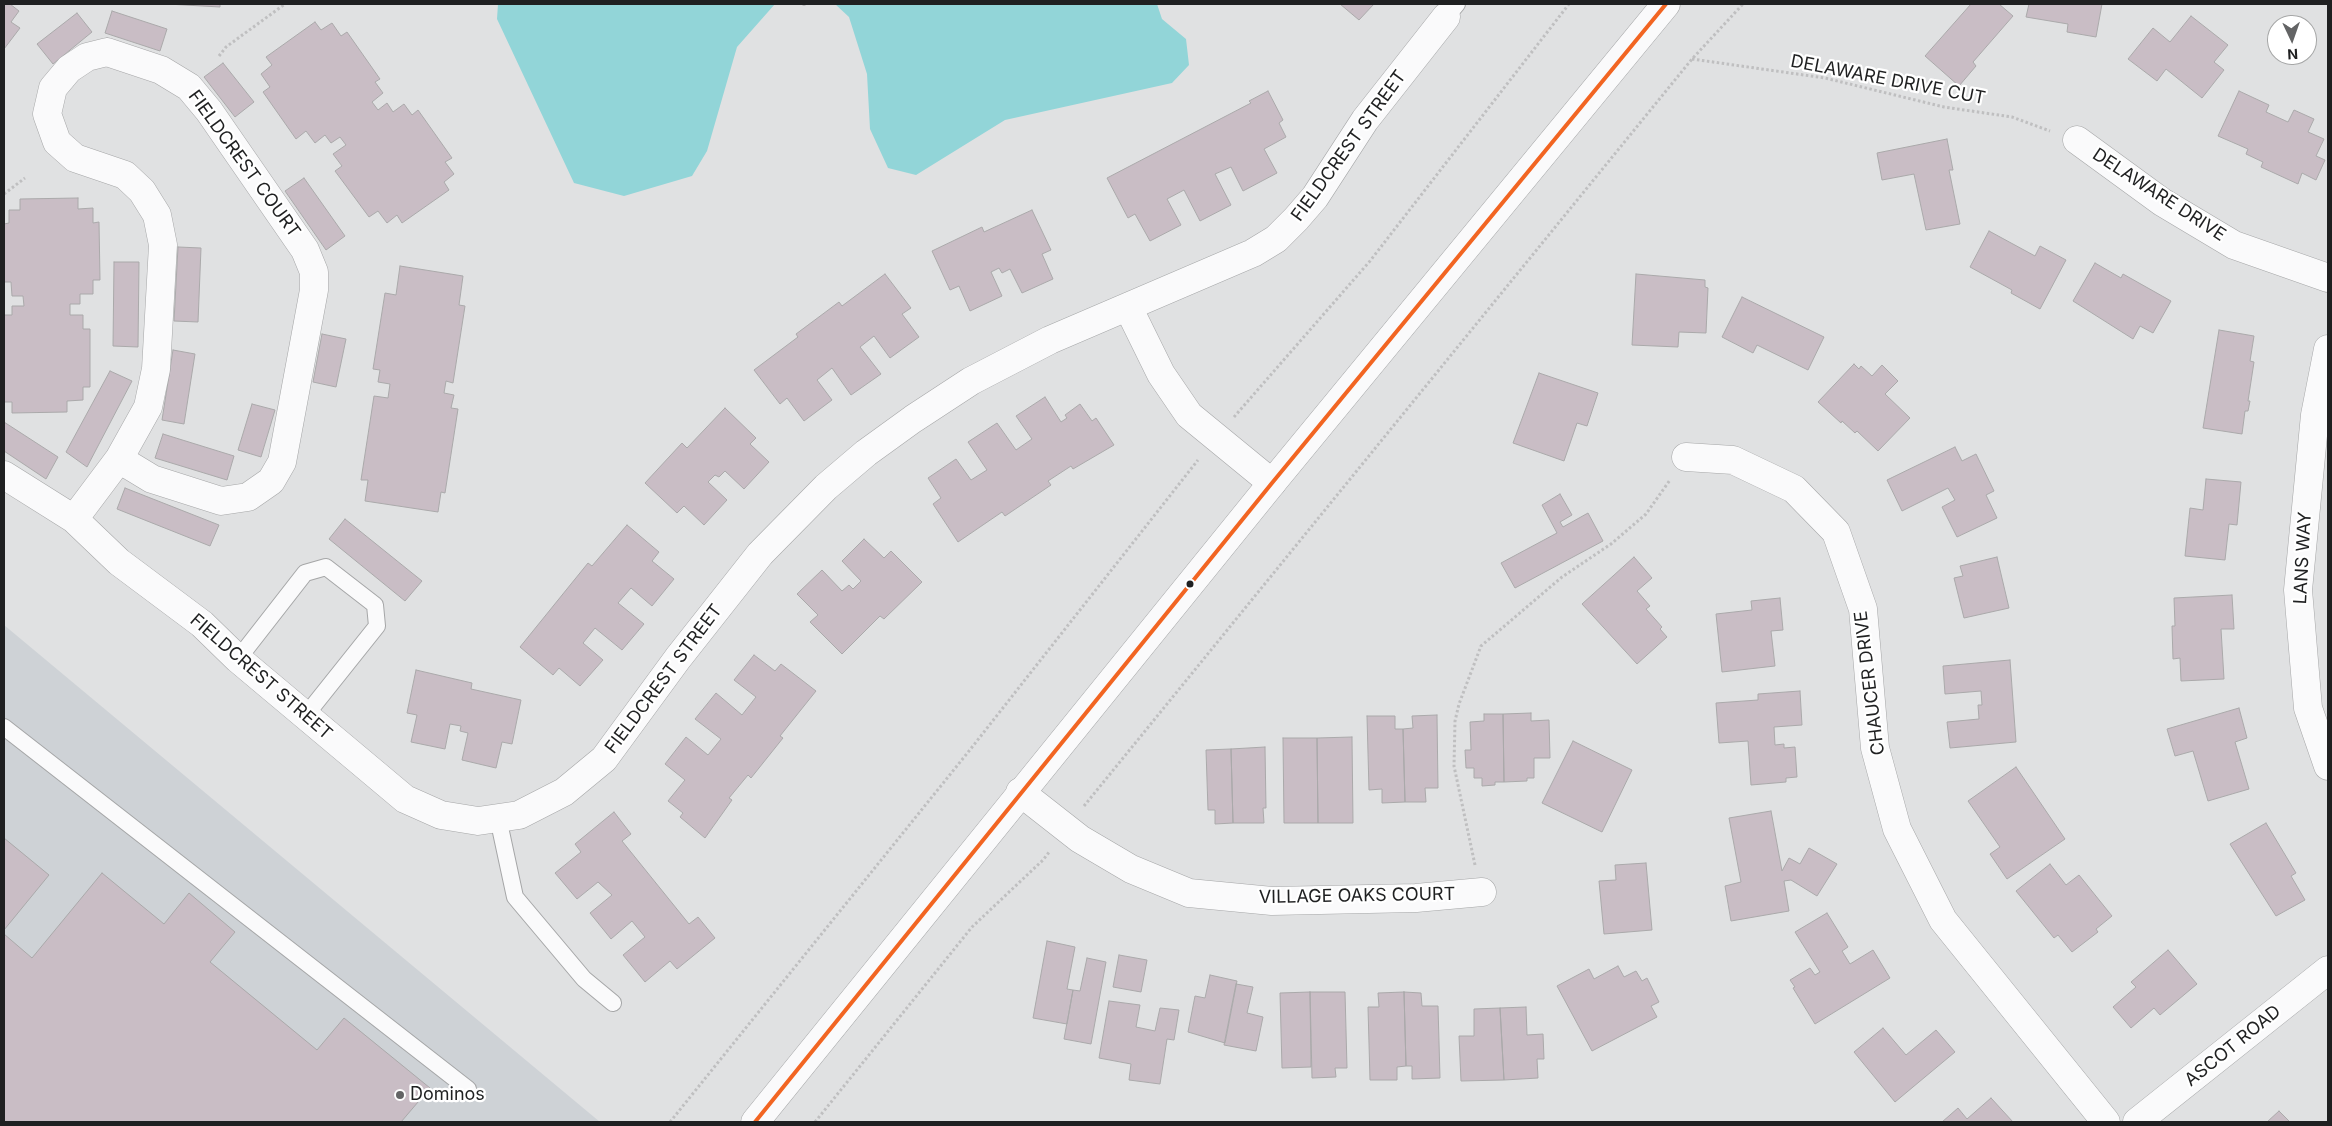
<!DOCTYPE html>
<html>
<head>
<meta charset="utf-8">
<style>
  body { margin:0 }
  #map { position:relative; width:2332px; height:1126px; overflow:hidden; background:#e0e1e2; font-family:Inter,sans-serif }
  canvas { display:block }
  .frame { position:absolute; inset:0; border:5px solid #1f2021; pointer-events:none }
  .north { position:absolute; left:2267px; top:15px; width:50px; height:50px; box-sizing:border-box; background:#fff; border:1px solid #a5a6a6; border-radius:50%; rotate:177deg; font-size:14px; font-weight:700; line-height:20px; text-align:center; color:#1f2021 }
  .north::after { content:''; display:block; margin:auto; width:18px; height:22px; background:#636465; clip-path:polygon(50% 0,100% 100%,50% 72%,0 100%) }
</style>
</head>
<body>
<div id="map">
<canvas width="2332" height="1126"></canvas>
<div class="frame"></div>
<div class="north">N</div>
</div>
<script>
const ctx = document.querySelector('canvas').getContext('2d');
ctx.lineJoin = 'round';
function fill(path, color) {
  ctx.fillStyle = color;
  ctx.fill(path, 'evenodd');
}
function shape(rows) {
  const path = new Path2D();
  for (const r of rows) {
    path.moveTo(r[0], r[1]);
    for (let i = 2; i < r.length; i += 2) path.lineTo(r[i], r[i + 1]);
  }
  return path;
}
function trace(path, color, width, dash) {
  ctx.strokeStyle = color;
  ctx.lineWidth = width;
  ctx.lineCap = dash ? 'butt' : 'round';
  ctx.setLineDash(dash || []);
  ctx.stroke(path);
}
function drawText(font, color, halo, rows, align = 'center') {
  ctx.font = font + ' Inter,sans-serif';
  ctx.lineWidth = 4.5;
  ctx.setLineDash([]);
  ctx.textBaseline = 'middle';
  ctx.strokeStyle = halo;
  ctx.fillStyle = color;
  for (const [text, x, y, turn = 0] of rows) {
    ctx.save();
    ctx.translate(x, y);
    ctx.rotate((+turn || 0) * Math.PI / 180);
    ctx.textAlign = isNaN(turn) ? turn : align;
    if (halo) ctx.strokeText(text, 0, 0);
    ctx.fillText(text, 0, 0);
    ctx.restore();
  }
}
fill(shape([
  [4,625,600,1122,4,1122]
]), '#ced2d6');
fill(shape([
  [498,4,775,4,737,47,707,151,692,176,624,196,574,183,497,19],
  [835,4,1157,4,1162,19,1186,39,1189,65,1172,83,1005,120,916,175,888,168,870,129,867,74,849,17]
]), '#92d5d8');
const building = shape([
  [4,4,10,4,19,11,11,22,20,28,4,49,4,4],
  [167,4,220,4,220,7,167,4],
  [1340,4,1374,4,1359,20,1340,4],
  [1971,4,1999,4,2013,16,1973,62,1976,66,1959,86,1925,56,1971,4],
  [2029,4,2102,4,2096,37,2067,32,2068,24,2026,17,2029,4],
  [112,11,167,29,160,51,105,33,112,11],
  [77,13,92,32,53,64,37,44,77,13],
  [2191,16,2228,45,2214,62,2224,70,2202,98,2166,69,2157,81,2128,59,2153,28,2170,42,2191,16],
  [315,22,321,30,332,23,341,36,347,32,380,79,375,82,383,93,372,102,378,110,387,103,393,112,404,104,412,115,418,110,452,158,445,162,454,174,444,182,449,190,402,223,397,215,387,223,378,211,369,217,335,171,342,166,333,154,346,145,340,137,331,143,325,135,315,143,306,131,296,139,263,92,270,87,261,74,272,65,266,57,315,22],
  [223,63,254,102,235,117,204,77,223,63],
  [1268,91,1283,120,1279,123,1286,137,1264,149,1277,173,1243,191,1231,167,1215,174,1231,205,1200,221,1184,190,1167,199,1181,225,1150,241,1135,214,1128,218,1107,178,1251,103,1249,101,1268,91],
  [2239,91,2269,105,2266,112,2288,122,2294,110,2314,119,2308,132,2324,139,2316,156,2325,160,2316,180,2302,173,2298,184,2261,167,2263,162,2246,154,2248,149,2218,136,2239,91],
  [1947,139,1953,170,1949,170,1960,224,1926,230,1914,174,1882,180,1877,153,1947,139],
  [304,178,345,236,326,250,285,191,304,178],
  [78,198,78,209,93,208,93,223,99,222,100,280,93,280,93,294,80,294,80,304,70,304,70,315,83,315,83,329,90,329,90,387,83,387,83,400,67,401,67,412,12,413,12,402,4,402,4,315,12,315,12,306,24,306,23,296,12,296,11,282,4,282,4,224,9,223,9,210,20,210,20,199,78,198],
  [1032,210,1051,250,1042,254,1053,279,1022,293,1010,269,1002,273,999,268,991,272,1002,296,970,311,959,286,950,290,932,251,982,227,984,232,1032,210],
  [1989,231,2035,256,2040,246,2066,260,2040,309,2011,293,2012,290,1970,267,1989,231],
  [178,247,201,248,198,322,174,321,178,247],
  [114,262,139,262,138,347,113,346,114,262],
  [2095,263,2121,278,2123,274,2171,301,2153,333,2140,326,2133,339,2073,301,2095,263],
  [400,266,463,276,459,305,465,306,453,383,446,381,444,393,454,395,451,408,458,409,445,493,441,492,438,512,365,501,368,480,361,480,374,396,388,398,390,384,378,382,380,370,373,369,385,293,396,295,400,266],
  [885,274,911,308,902,314,919,337,890,358,874,336,860,347,881,374,851,395,832,368,817,380,832,400,804,421,787,398,780,404,754,370,798,337,796,334,839,302,842,306,885,274],
  [1636,274,1705,280,1705,287,1708,288,1706,333,1679,332,1678,347,1632,345,1636,274],
  [1742,297,1824,337,1808,370,1757,345,1753,353,1722,337,1742,297],
  [2219,330,2254,336,2250,361,2254,362,2248,401,2250,401,2248,411,2245,411,2242,434,2203,428,2219,330],
  [322,334,346,339,336,387,313,382,322,334],
  [173,350,195,354,184,424,162,420,173,350],
  [1854,364,1859,369,1861,366,1872,376,1882,365,1898,381,1885,394,1910,418,1878,451,1857,431,1855,433,1842,421,1841,423,1818,402,1854,364],
  [110,371,132,381,87,467,66,452,110,371],
  [1539,373,1598,393,1587,426,1577,423,1564,461,1513,443,1539,373],
  [1045,397,1061,422,1067,418,1065,415,1080,404,1092,421,1096,418,1114,445,1073,469,1071,466,1048,481,1051,485,1005,516,1002,512,958,542,933,504,941,498,928,478,956,459,971,480,987,470,968,442,997,423,1016,450,1032,439,1016,416,1045,397],
  [252,404,275,410,261,457,238,450,252,404],
  [725,408,756,438,750,444,769,462,744,489,725,471,719,477,715,475,708,482,727,500,704,525,684,506,677,513,645,483,682,443,687,448,725,408],
  [4,422,58,457,46,479,4,451,4,422],
  [163,434,234,456,227,480,155,458,163,434],
  [1955,447,1962,461,1976,454,1994,491,1986,495,1997,518,1957,537,1942,507,1955,500,1948,488,1902,511,1887,480,1955,447],
  [2206,479,2241,482,2237,525,2229,524,2225,560,2185,556,2190,508,2203,510,2206,479],
  [125,488,219,525,210,546,117,509,125,488],
  [1560,494,1572,515,1560,522,1563,527,1588,513,1603,541,1515,588,1501,563,1557,533,1542,505,1560,494],
  [345,519,422,581,405,601,329,539,345,519],
  [627,525,659,552,652,561,674,579,652,606,631,588,618,603,644,624,622,650,595,628,583,643,603,660,580,686,559,668,553,675,520,647,588,563,592,566,627,525],
  [864,539,884,558,891,551,922,582,884,619,880,616,842,654,810,622,818,615,797,594,822,570,842,591,849,585,853,589,861,581,842,561,864,539],
  [1634,557,1652,578,1637,591,1650,606,1646,609,1662,627,1660,629,1667,637,1637,664,1582,604,1634,557],
  [1997,557,2009,608,1964,618,1954,578,1963,576,1960,566,1997,557],
  [2232,595,2234,629,2221,629,2224,679,2181,681,2180,658,2173,659,2172,626,2175,626,2174,598,2232,595],
  [1780,598,1783,630,1771,631,1775,666,1722,672,1716,614,1752,610,1751,601,1780,598],
  [754,655,775,671,781,664,816,691,780,736,783,738,751,778,748,775,729,798,732,800,705,838,680,817,683,813,668,801,685,780,665,764,686,737,708,755,721,739,695,719,716,693,742,715,756,697,734,680,754,655],
  [2010,660,2016,742,1950,748,1947,722,1979,719,1978,705,1982,705,1981,691,1945,694,1943,666,2010,660],
  [416,670,472,683,471,689,521,700,512,744,502,742,496,768,462,760,468,733,460,731,461,726,450,724,445,749,411,742,417,715,407,713,416,670],
  [1800,691,1802,725,1774,727,1775,745,1784,744,1784,748,1795,747,1797,777,1786,778,1786,782,1751,785,1748,741,1719,743,1716,703,1758,700,1758,694,1800,691],
  [2239,708,2247,738,2235,742,2249,789,2208,801,2193,751,2175,756,2167,729,2239,708],
  [1531,713,1531,721,1549,720,1550,758,1534,758,1534,778,1527,778,1527,781,1504,782,1503,714,1531,713],
  [1484,714,1503,714,1504,782,1495,782,1495,785,1482,786,1482,778,1474,778,1474,768,1466,768,1465,750,1471,750,1470,722,1484,721,1484,714],
  [1437,715,1438,788,1425,788,1426,802,1405,802,1403,729,1413,728,1412,716,1437,715],
  [1367,716,1395,716,1395,729,1403,729,1405,802,1382,803,1382,789,1369,790,1367,716],
  [1352,737,1353,823,1318,823,1317,738,1352,737],
  [1283,738,1317,738,1318,823,1284,823,1283,738],
  [1573,741,1632,770,1602,832,1542,803,1573,741],
  [1265,747,1266,808,1263,808,1264,823,1233,823,1231,749,1265,747],
  [1231,749,1233,823,1215,824,1215,810,1208,810,1206,750,1231,749],
  [2016,767,2065,839,2007,879,1990,854,2000,847,1968,801,2016,767],
  [1771,811,1782,871,1789,858,1800,864,1809,848,1837,864,1817,896,1791,880,1784,881,1789,911,1731,921,1725,886,1741,882,1729,818,1771,811],
  [614,812,631,834,622,841,689,924,698,917,715,938,677,969,670,961,645,982,623,955,645,937,632,921,611,939,590,913,612,895,598,882,577,899,555,873,581,852,575,844,614,812],
  [2266,823,2296,873,2291,876,2305,900,2276,916,2230,844,2266,823],
  [4,838,49,875,4,930,4,838],
  [1646,863,1652,930,1604,934,1599,881,1616,880,1615,865,1646,863],
  [2050,864,2066,885,2079,875,2112,916,2096,929,2098,932,2072,952,2058,935,2054,938,2016,891,2050,864],
  [102,873,164,924,189,893,235,932,210,962,317,1050,344,1018,430,1088,401,1122,4,1122,4,934,32,958,102,873],
  [1827,913,1848,947,1842,951,1850,964,1873,950,1890,978,1815,1024,1793,988,1795,987,1790,980,1810,968,1815,975,1820,972,1795,932,1827,913],
  [1047,941,1075,947,1067,989,1073,990,1067,1024,1033,1018,1047,941],
  [2168,950,2197,984,2160,1015,2154,1008,2131,1028,2113,1007,2136,987,2131,982,2168,950],
  [1119,955,1147,960,1141,992,1113,987,1119,955],
  [1087,958,1106,962,1091,1044,1064,1039,1073,990,1080,991,1087,958],
  [1618,966,1624,977,1636,971,1642,981,1647,978,1659,1002,1651,1006,1657,1017,1592,1051,1557,986,1589,969,1594,979,1618,966],
  [1210,975,1237,981,1225,1043,1188,1032,1195,996,1205,998,1210,975],
  [1236,984,1253,987,1247,1013,1263,1017,1256,1051,1224,1045,1236,984],
  [1310,992,1345,992,1347,1068,1335,1068,1336,1077,1312,1078,1310,992],
  [1310,992,1311,1067,1282,1068,1280,993,1310,992],
  [1404,992,1421,993,1422,1006,1438,1006,1440,1078,1412,1079,1412,1066,1406,1066,1404,992],
  [1404,992,1406,1066,1397,1067,1397,1080,1370,1080,1368,1007,1379,1007,1378,993,1404,992],
  [1109,1001,1140,1005,1136,1027,1155,1031,1160,1008,1179,1010,1174,1040,1167,1039,1160,1084,1129,1080,1131,1064,1099,1058,1109,1001],
  [1526,1007,1527,1035,1543,1034,1544,1059,1537,1059,1538,1078,1504,1080,1500,1008,1526,1007],
  [1500,1008,1504,1080,1461,1081,1459,1036,1474,1036,1474,1009,1500,1008],
  [1883,1028,1906,1055,1936,1030,1955,1052,1895,1102,1854,1052,1883,1028],
  [1991,1098,2013,1122,1942,1122,1958,1108,1967,1119,1991,1098],
  [2279,1111,2290,1122,2267,1122,2279,1111]
]);
fill(building, '#c9bdc5');
trace(building, '#aaa9aa', 1);
const service = shape([
  [1446,17,1457,4],
  [238,659,305,573,326,567,375,605,377,626,306,715],
  [4,727,468,1089],
  [498,818,515,897,584,979,613,1003]
]);
const minor = shape([
  [107,52,161,70,189,87,209,111,305,250,314,272,314,290,282,462,271,481,248,497,221,501,152,479,119,459,148,407,156,369,163,245,157,215,142,191,125,175,75,158,57,142,47,114,53,88,69,69,87,57,107,52],
  [2077,140,2162,202,2234,245,2328,278],
  [1128,307,1161,374,1189,415,1272,483],
  [2328,349,2315,415,2298,590,2308,708,2328,766],
  [1686,457,1733,460,1794,489,1836,532,1863,609,1875,748,1897,829,1943,920,2106,1122],
  [4,475,74,519,119,459],
  [74,519,119,562,202,624,238,659,405,799,441,815,478,821,519,815,564,792,604,759,678,658,760,554,826,487,866,453,913,419,971,381,1050,340,1253,253,1276,239,1296,219,1315,197,1365,120,1446,17],
  [1020,792,1080,839,1131,869,1189,893,1272,901,1416,898,1482,892],
  [2137,1122,2328,970]
]);
const secondary = shape([
  [755,1122,1272,483,1666,4]
]);
trace(service, '#a5a6a7', 18);
trace(minor, '#a5a6a7', 29);
trace(secondary, '#a5a6a7', 29);
trace(shape([
  [804,6,804,4],
  [219,56,226,47,285,4],
  [1692,59,1825,78,1944,107,2012,117,2050,131],
  [4,194,25,178],
  [1234,417,1370,261,1569,4],
  [1084,806,1692,59,1743,4],
  [1475,865,1454,766,1455,721,1459,704,1481,646,1562,577,1611,544,1646,514,1670,480],
  [670,1122,969,751,1198,460],
  [815,1122,972,927,1043,860,1050,851]
]), '#bfbfc0', 3, [2.5, 2.5]);
trace(service, '#fafafb', 16);
trace(minor, '#fafafb', 28);
trace(secondary, '#fafafb', 28);
trace(shape([
  [755,1122,1272,483,1666,4]
]), '#f26522', 4);
for (const [x, y, r, color] of [
  [1190,584,4.5,"#1f2021"],
  [400,1095,5,"#636465"]
]) {
  const dot = new Path2D();
  dot.arc(x, y, r, 0, 2 * Math.PI);
  ctx.fillStyle = color;
  ctx.fill(dot);
  trace(dot, '#fff', 2);
}
drawText('18px', '#1f2021', '#fff', [
  ["DELAWARE DRIVE CUT",1888,80,11],
  ["FIELDCREST STREET",1349,146,-54],
  ["FIELDCREST COURT",244,164,54],
  ["DELAWARE DRIVE",2159,195,33],
  ["LANS WAY",2303,558,-87],
  ["FIELDCREST STREET",261,677,41],
  ["FIELDCREST STREET",664,679,-53],
  ["CHAUCER DRIVE",1870,683,-97],
  ["VILLAGE OAKS COURT",1357,896,-1],
  ["ASCOT ROAD",2233,1046,-39]
]);
drawText('18px', '#1f2021', '#fff', [
  ["Dominos",410,1095]
], 'left');
</script>
</body>
</html>
